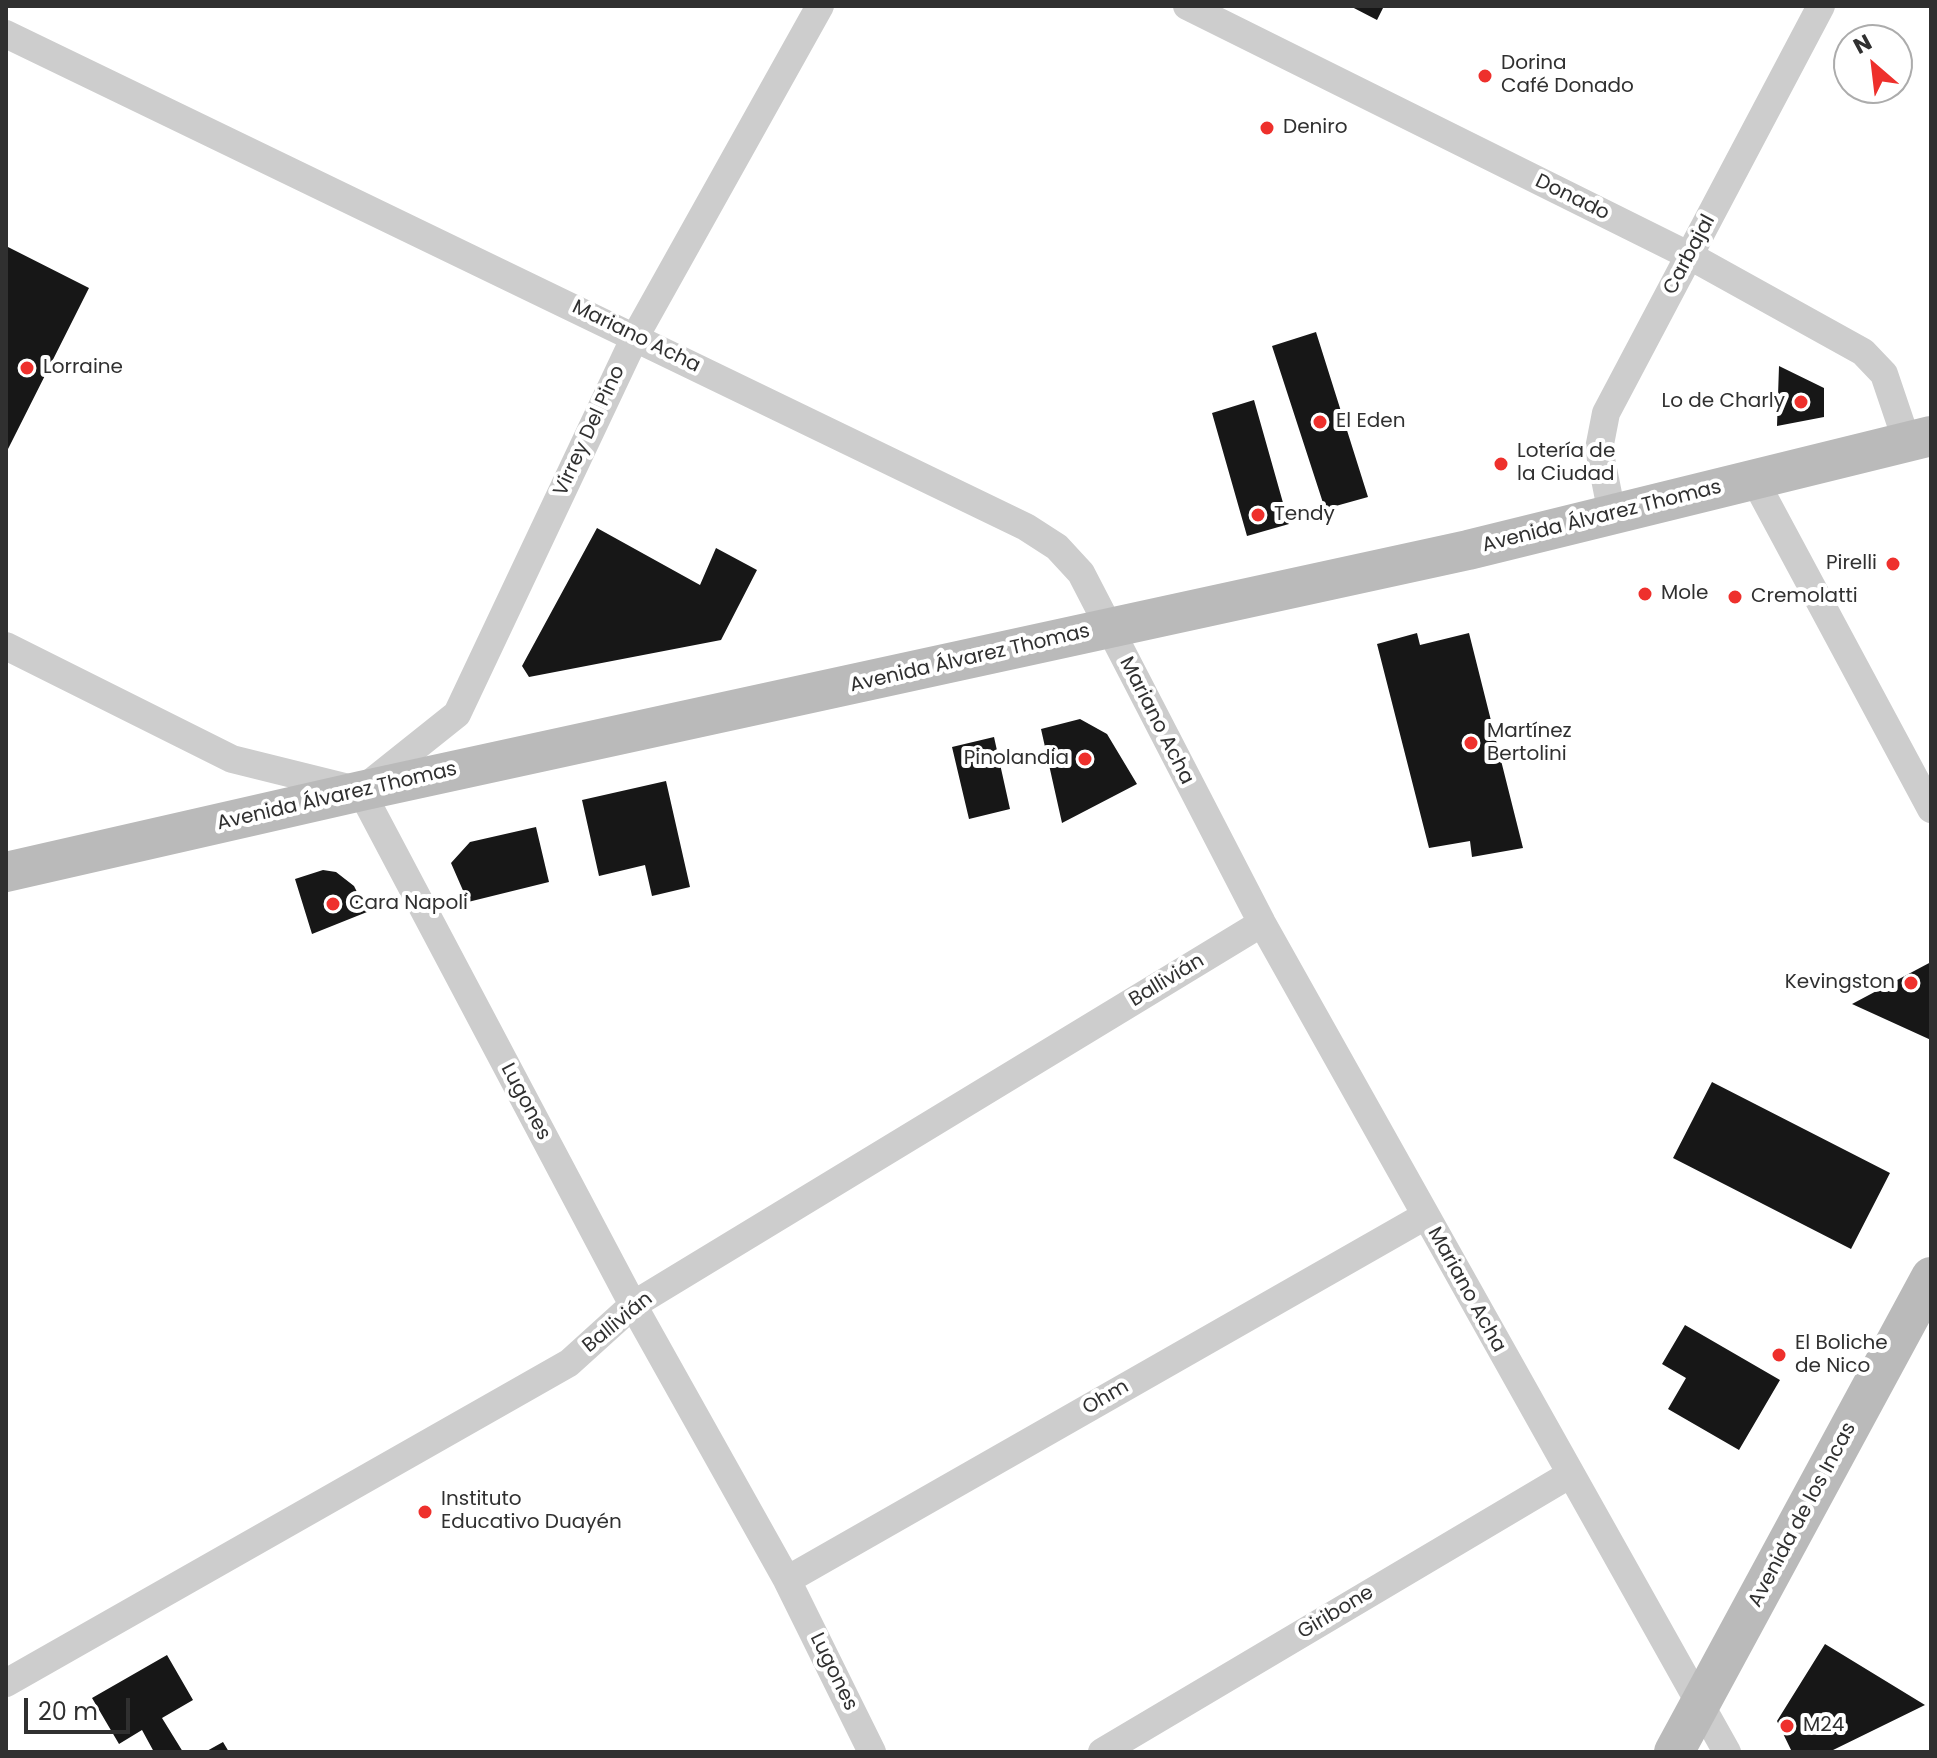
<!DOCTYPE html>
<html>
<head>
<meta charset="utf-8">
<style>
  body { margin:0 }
  #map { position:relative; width:1937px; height:1758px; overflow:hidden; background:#fff; font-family:Poppins,sans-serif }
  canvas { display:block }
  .frame { position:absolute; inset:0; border:8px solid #303030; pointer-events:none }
  .north { position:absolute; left:1833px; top:24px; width:80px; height:80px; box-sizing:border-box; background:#fff; border:2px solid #acacac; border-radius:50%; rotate:332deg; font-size:22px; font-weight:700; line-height:32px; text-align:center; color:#303030 }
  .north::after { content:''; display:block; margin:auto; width:28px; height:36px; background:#ee302c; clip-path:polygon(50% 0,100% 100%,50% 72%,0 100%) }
  .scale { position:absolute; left:24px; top:1698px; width:106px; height:36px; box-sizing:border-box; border:4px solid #303030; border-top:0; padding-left:10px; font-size:24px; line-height:28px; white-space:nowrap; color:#303030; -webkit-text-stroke:6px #fff; paint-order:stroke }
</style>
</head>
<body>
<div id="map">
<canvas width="1937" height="1758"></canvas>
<div class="frame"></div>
<div class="north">N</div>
<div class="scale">20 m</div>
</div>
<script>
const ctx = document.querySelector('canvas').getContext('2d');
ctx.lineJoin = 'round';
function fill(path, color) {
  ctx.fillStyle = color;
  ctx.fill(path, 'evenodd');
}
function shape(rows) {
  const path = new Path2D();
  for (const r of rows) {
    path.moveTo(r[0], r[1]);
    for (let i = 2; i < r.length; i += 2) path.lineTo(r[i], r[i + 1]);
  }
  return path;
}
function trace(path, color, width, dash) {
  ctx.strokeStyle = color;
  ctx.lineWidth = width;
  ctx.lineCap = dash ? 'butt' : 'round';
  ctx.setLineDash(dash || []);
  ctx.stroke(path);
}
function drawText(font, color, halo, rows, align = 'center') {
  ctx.font = font + ' Poppins,sans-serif';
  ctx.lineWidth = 8;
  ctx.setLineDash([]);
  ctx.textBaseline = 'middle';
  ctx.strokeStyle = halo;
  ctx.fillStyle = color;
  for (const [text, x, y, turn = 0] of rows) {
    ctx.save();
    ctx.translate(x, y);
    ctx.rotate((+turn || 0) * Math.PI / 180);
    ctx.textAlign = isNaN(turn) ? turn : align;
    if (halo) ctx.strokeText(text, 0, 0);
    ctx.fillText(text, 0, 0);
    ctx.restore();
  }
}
fill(shape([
  [1350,6,1384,6,1377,20],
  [6,246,89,288,6,453],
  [1316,332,1368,497,1325,509,1272,346],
  [1779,366,1824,388,1824,417,1777,426],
  [1254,400,1289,524,1247,536,1212,413],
  [597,528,700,585,716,548,757,570,721,640,529,677,522,666],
  [1417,633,1420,645,1469,633,1523,848,1472,857,1470,841,1429,848,1377,644],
  [1080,719,1107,734,1137,784,1062,823,1041,729],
  [994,737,1010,809,969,819,952,747],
  [666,781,690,887,652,896,645,865,599,876,582,800],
  [536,827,549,882,468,902,451,863,470,842],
  [323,870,336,872,354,886,367,912,312,934,295,879],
  [1931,962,1931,1040,1852,1004],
  [1712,1082,1890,1173,1851,1249,1673,1158],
  [1685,1325,1780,1380,1739,1450,1668,1409,1686,1378,1662,1364],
  [1825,1644,1925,1705,1829,1752,1792,1752,1777,1721],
  [167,1655,193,1700,162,1718,183,1752,154,1752,142,1730,119,1744,92,1698],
  [223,1742,229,1752,205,1752]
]), '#171717');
trace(shape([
  [1187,6,1690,256,1863,352,1884,374,1907,442],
  [6,34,1026,527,1057,547,1081,573,1262,923,1727,1752],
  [1754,479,1931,809],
  [1612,514,1599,449,1606,413,1821,6],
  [6,646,232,759,361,791,633,1305,787,1580,872,1752],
  [368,785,457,714,635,337,820,6],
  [787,1580,1425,1216],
  [6,1683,569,1363,633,1305,1262,923],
  [1102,1752,1569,1475]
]), '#cdcdcd', 28);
trace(shape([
  [6,872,361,791,1468,550,1931,436],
  [1674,1752,1931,1277]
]), '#bababa', 40);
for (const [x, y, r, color] of [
  [1485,76,8,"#ee302c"],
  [1267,128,8,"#ee302c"],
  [27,368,8,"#ee302c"],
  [1801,402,8,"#ee302c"],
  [1320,422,8,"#ee302c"],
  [1501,464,8,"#ee302c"],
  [1258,515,8,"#ee302c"],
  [1893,564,8,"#ee302c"],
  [1645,594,8,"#ee302c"],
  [1735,597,8,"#ee302c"],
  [1471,743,8,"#ee302c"],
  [1085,759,8,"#ee302c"],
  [333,904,8,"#ee302c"],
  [1911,983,8,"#ee302c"],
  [1779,1355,8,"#ee302c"],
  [425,1512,8,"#ee302c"],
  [1787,1726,8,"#ee302c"]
]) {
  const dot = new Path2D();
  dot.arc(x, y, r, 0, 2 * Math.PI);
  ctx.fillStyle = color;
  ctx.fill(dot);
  trace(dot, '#fff', 3);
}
drawText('20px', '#303030', '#fff', [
  ["Dorina",1501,64],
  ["Café Donado",1501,87],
  ["Deniro",1283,128],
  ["Lorraine",43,368],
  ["Lo de Charly",1785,402,"right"],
  ["El Eden",1336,422],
  ["Lotería de",1517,452],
  ["la Ciudad",1517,475],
  ["Tendy",1274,515],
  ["Pirelli",1877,564,"right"],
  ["Mole",1661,594],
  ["Cremolatti",1751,597],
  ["Martínez",1487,732],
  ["Bertolini",1487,755],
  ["Pinolandia",1069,759,"right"],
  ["Cara Napoli",349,904],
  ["Kevingston",1895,983,"right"],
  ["El Boliche",1795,1344],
  ["de Nico",1795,1367],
  ["Instituto",441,1500],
  ["Educativo Duayén",441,1523],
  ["M24",1803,1726]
], 'left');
drawText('20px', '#303030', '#fff', [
  ["Donado",1572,198,26],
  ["Carbajal",1690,255,-62],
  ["Mariano Acha",636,337,26],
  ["Virrey Del Pino",590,431,-65],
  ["Avenida Álvarez Thomas",1602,517,-14],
  ["Avenida Álvarez Thomas",970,659,-13],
  ["Mariano Acha",1156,721,63],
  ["Avenida Álvarez Thomas",337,797,-13],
  ["Ballivián",1167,981,-31],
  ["Lugones",525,1102,62],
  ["Mariano Acha",1466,1290,61],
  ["Ballivián",618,1323,-39],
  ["Ohm",1106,1398,-30],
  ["Avenida de los Incas",1803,1515,-62],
  ["Giribone",1336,1613,-31],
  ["Lugones",833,1672,64]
]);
</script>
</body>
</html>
